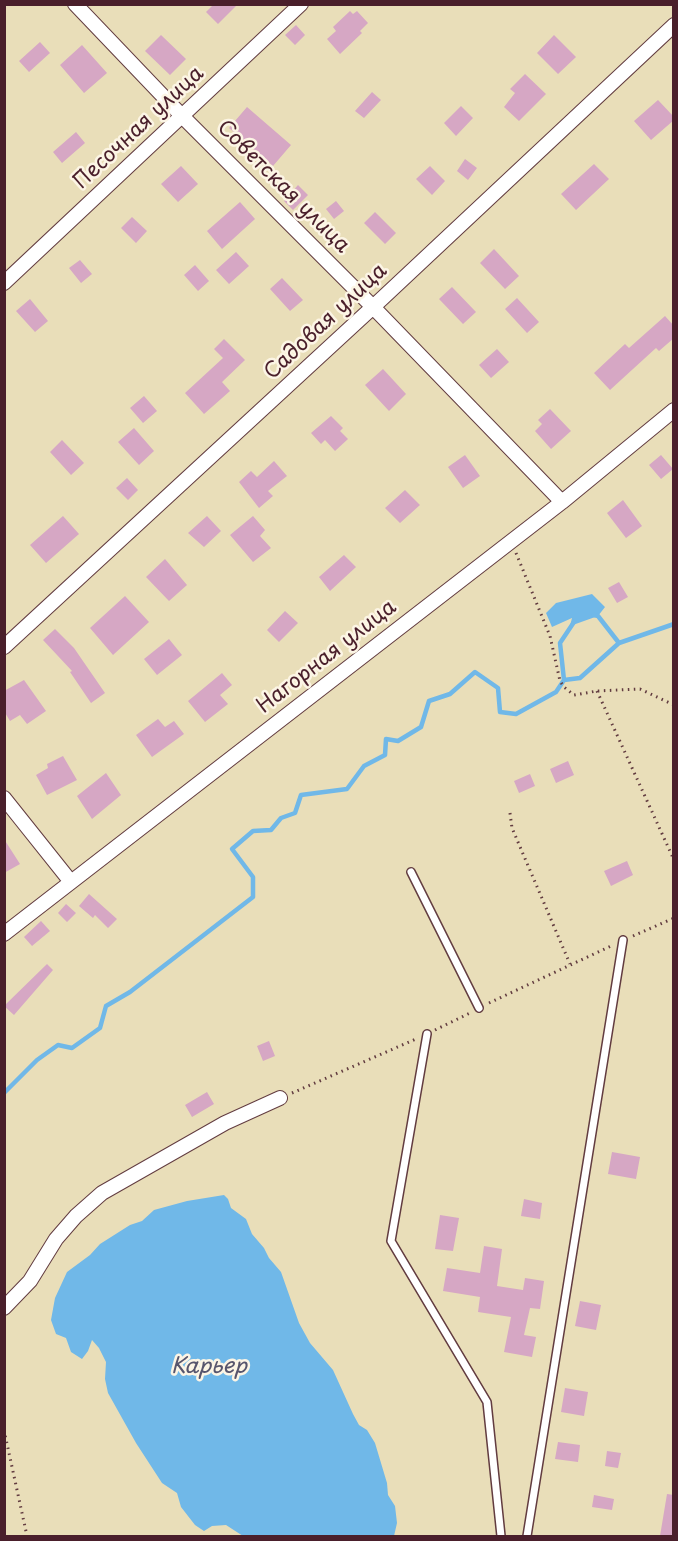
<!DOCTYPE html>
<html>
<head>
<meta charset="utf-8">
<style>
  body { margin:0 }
  #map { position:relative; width:678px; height:1541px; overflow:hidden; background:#e9deb9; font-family:"Playpen Sans",sans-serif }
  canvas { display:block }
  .frame { position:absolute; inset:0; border:6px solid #4a1f2b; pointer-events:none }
</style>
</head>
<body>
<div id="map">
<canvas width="678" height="1541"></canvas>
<div class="frame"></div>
</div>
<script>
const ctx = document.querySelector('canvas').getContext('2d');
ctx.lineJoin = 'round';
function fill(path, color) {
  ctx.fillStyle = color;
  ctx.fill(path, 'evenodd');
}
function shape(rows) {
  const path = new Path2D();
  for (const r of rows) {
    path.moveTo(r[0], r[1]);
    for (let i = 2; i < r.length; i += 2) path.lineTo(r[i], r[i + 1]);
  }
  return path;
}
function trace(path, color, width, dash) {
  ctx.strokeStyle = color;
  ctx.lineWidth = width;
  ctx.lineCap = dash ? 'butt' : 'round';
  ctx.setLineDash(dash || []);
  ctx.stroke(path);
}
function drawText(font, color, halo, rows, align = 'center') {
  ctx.font = font + ' "Playpen Sans",sans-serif';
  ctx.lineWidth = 5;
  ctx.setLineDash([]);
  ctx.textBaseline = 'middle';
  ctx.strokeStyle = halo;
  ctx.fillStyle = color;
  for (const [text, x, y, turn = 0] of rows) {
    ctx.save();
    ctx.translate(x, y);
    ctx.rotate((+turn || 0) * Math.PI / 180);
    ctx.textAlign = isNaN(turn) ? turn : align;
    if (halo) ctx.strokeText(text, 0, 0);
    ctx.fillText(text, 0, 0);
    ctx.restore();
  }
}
fill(shape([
  [592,594,605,607,598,616,570,626,572,618,552,627,546,613,556,603],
  [224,1195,228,1199,231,1208,246,1219,252,1234,264,1248,269,1258,281,1272,299,1323,310,1343,333,1370,353,1414,359,1425,367,1430,375,1443,387,1483,388,1495,395,1506,397,1523,394,1536,243,1536,226,1525,212,1526,204,1531,195,1525,181,1507,177,1493,162,1483,136,1443,108,1393,105,1379,106,1362,99,1348,92,1340,88,1351,82,1359,71,1352,66,1338,56,1334,51,1320,55,1298,67,1272,90,1255,100,1244,130,1225,142,1221,154,1210,187,1201]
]), '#70b8e8');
trace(shape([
  [594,615,598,616,619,643],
  [564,680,560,643,574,622],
  [4,1093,37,1060,58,1045,72,1048,100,1028,106,1006,130,992,253,897,253,877,232,849,253,831,271,830,281,818,295,813,301,795,347,789,364,766,385,755,386,739,398,741,421,727,429,701,450,694,475,672,498,688,500,712,516,714,556,692,564,680,580,678,619,643,674,624]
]), '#70b8e8', 4.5);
fill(shape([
  [214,4,238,4,218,24,206,12],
  [350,11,353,14,357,11,368,23,360,31,362,33,340,54,327,39,336,31,333,27],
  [296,25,305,35,295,45,285,35],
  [161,35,186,59,170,75,145,51],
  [554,35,576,57,558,74,537,53],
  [40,42,50,53,29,72,19,61],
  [82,45,107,73,84,93,60,65],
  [525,74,546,94,519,121,504,107,515,93,510,89],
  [372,92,381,100,364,118,355,111],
  [658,100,674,117,674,120,651,140,634,121],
  [461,106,473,118,456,136,444,123],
  [247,107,291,145,273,166,229,128],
  [76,132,85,143,62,163,53,152],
  [465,159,477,168,468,180,457,171],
  [594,164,609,179,576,210,561,194],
  [181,166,198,184,178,202,161,184],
  [430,166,445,181,432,195,416,179],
  [298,185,308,195,293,210,284,201],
  [336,201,344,211,334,219,326,209],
  [240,202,255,219,222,249,207,231],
  [375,212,396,233,385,244,364,223],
  [132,217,147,231,136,243,121,228],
  [494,249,519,276,505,289,480,263],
  [236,252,249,266,229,284,216,270],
  [80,260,92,274,81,283,69,268],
  [195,265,209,281,198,291,184,275],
  [282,278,303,300,290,311,270,289],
  [452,287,476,312,463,324,439,299],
  [517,298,539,322,527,333,505,309],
  [30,299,48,321,35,332,16,311],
  [665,316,674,326,674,338,659,351,656,348,610,390,594,373,625,344,629,348],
  [224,339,245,360,222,382,230,391,204,414,185,393,223,358,214,349],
  [497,349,509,362,491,378,479,365],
  [383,369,406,394,389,411,365,385],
  [144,396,157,411,143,423,130,408],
  [550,409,571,431,551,449,535,431,542,424,538,420],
  [331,416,343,428,340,431,348,439,335,451,325,440,321,444,311,433],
  [134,428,154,451,139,465,118,442],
  [62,440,84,463,71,475,50,452],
  [465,455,480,476,463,488,448,467],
  [661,455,673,469,661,479,649,465],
  [274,461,287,476,268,491,273,496,259,508,239,482,251,471,257,477],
  [127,478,138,490,128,500,116,488],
  [405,490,420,505,400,523,385,508],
  [623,500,642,526,626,538,607,513],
  [63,516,79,534,46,563,30,545],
  [207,516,221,531,204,547,188,533],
  [253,516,265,530,260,536,271,548,253,562,230,535],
  [344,555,356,567,330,591,319,577],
  [165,559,187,585,169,601,146,577],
  [619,582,628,597,617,603,608,588],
  [125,596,149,622,113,655,90,628],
  [285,611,298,623,279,642,267,630],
  [55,629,74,648,105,693,91,703,70,672,72,671,43,640],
  [169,639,182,655,157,675,144,659],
  [222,673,232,685,220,695,228,704,205,722,188,701],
  [24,680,46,711,27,724,20,715,10,721,4,711,4,691],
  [158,719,165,727,174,721,184,734,152,757,136,735],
  [63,756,77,780,47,795,36,775,48,768,47,764],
  [568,761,574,775,556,783,550,769],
  [106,773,121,795,92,819,77,796],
  [530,774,535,786,519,793,514,781],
  [4,839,20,864,4,873],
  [627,861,633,875,611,886,604,871],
  [89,894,117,919,108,928,95,915,93,918,79,906],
  [66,904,76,913,67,922,58,913],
  [41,921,50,931,32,946,24,937],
  [47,964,53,970,14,1015,4,1006],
  [269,1041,275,1056,263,1061,257,1046],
  [207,1092,214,1104,192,1117,185,1105],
  [612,1152,640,1157,636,1179,608,1174],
  [524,1199,542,1203,540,1219,521,1216],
  [440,1215,459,1218,453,1251,435,1249],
  [484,1246,502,1249,497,1286,523,1290,525,1278,544,1281,540,1309,530,1308,524,1335,536,1337,532,1357,504,1352,511,1317,478,1312,480,1297,443,1291,447,1268,480,1273],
  [580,1301,601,1305,596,1330,575,1326],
  [565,1388,588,1392,584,1416,561,1412],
  [558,1442,580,1445,578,1462,555,1459],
  [607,1451,621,1453,618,1468,605,1466],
  [667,1494,674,1495,674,1536,660,1536],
  [594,1495,614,1499,612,1510,592,1507]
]), '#d6a7c4');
const lane = shape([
  [411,872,479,1008],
  [427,1034,391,1241,487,1402,501,1536],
  [527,1536,623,940]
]);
const street = shape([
  [75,4,182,116,373,307,562,502],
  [4,283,301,4],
  [4,647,373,307,674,25],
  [4,798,71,882],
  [4,934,562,502,674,410],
  [4,1308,30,1281,56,1239,76,1216,102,1193,225,1123,280,1098]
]);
trace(lane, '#623c40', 10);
trace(street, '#623c40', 16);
trace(shape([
  [516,553,550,636,560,681,564,687,574,695,597,691,640,689,674,705],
  [597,691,674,860],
  [510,813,512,828,570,964],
  [633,936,674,918],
  [489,1003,611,946],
  [435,1030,470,1013],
  [292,1093,416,1039],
  [4,1430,27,1536]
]), '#623c40', 3, [1.5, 4.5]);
trace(lane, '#fff', 7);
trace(street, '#fff', 14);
drawText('21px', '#4a1f2b', '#fcf5e5', [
  ["Песочная улица",139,128,-43],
  ["Советская улица",283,187,45],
  ["Садовая улица",326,322,-43],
  ["Нагорная улица",327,657,-38]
]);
drawText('italic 22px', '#57556d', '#fcf5e5', [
  ["Карьер",209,1367]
]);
</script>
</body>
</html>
